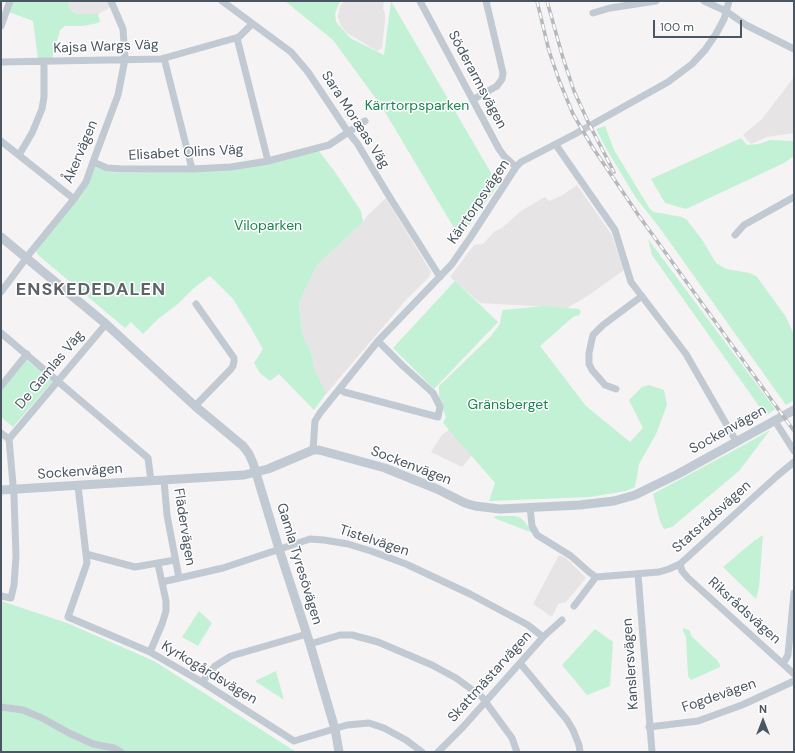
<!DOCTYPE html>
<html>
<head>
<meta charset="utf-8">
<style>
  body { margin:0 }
  #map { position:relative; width:795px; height:753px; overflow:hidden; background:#f5f3f3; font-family:"DM Sans",sans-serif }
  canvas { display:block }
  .frame { position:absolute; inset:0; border:2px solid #4a5661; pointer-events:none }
  .north { position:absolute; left:743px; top:701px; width:40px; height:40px; -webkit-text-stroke:3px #fff; paint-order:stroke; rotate:0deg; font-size:11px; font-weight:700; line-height:16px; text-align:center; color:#4a5661 }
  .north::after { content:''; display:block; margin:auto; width:14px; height:18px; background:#4a5661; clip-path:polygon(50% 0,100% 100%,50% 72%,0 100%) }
  .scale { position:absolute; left:653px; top:20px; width:89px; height:18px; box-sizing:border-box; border:2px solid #4a5661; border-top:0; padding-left:5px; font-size:12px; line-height:14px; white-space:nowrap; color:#4a5661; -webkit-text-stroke:3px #fff; paint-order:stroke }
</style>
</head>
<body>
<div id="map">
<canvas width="795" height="753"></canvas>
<div class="frame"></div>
<div class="north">N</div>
<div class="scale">100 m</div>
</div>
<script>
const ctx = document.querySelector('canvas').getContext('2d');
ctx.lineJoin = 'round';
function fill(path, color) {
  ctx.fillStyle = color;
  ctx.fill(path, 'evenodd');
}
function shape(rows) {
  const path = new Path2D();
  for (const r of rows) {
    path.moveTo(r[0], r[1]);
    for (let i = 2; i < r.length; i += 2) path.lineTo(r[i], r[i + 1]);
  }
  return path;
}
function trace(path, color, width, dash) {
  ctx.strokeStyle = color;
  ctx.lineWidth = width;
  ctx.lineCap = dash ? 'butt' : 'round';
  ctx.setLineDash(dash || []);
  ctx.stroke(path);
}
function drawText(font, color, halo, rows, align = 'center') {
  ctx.font = font + ' "DM Sans",sans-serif';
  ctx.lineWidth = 3;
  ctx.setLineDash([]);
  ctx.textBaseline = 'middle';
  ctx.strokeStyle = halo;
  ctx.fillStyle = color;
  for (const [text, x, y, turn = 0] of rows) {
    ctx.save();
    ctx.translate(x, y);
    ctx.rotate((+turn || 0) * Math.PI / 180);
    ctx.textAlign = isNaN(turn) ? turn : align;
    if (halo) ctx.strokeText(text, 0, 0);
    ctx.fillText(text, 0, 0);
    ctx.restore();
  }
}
fill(shape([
  [68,1,108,1,111,7,98,14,78,14,70,10],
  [345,1,384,1,383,9,385,13,385,21,382,48,377,51,347,33,341,26,338,17,340,6],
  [794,77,794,133,767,137,751,144,743,135,762,119],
  [577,185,612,235,624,270,589,295,567,308,480,303,450,277,474,245,483,244,495,231,502,228,521,211,545,197,549,201,561,196],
  [386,198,431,272,429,277,405,301,326,394,315,371,311,352,302,333,299,303,316,266,363,222,367,216],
  [450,429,472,455,462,467,431,452,442,435],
  [559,555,566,558,586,578,566,602,558,604,552,617,533,604]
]), '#e6e4e5');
fill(shape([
  [13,1,68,1,70,10,77,14,98,14,100,21,98,23,83,26,65,26,60,30,52,59,38,59,33,21,9,12],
  [285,1,340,1,335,13,336,22,350,38,384,55,391,1,498,185,460,238,382,107,333,40],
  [605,126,614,150,650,209,654,212,682,217,687,220,703,241,716,263,726,269,750,273,757,277,786,317,794,335,794,400,786,405,659,227,636,198,607,150,596,129],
  [741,138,747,145,759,144,770,140,794,141,794,156,784,163,686,209,665,203,651,179],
  [319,151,335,172,361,211,363,222,316,266,299,303,302,333,311,352,315,371,326,393,327,392,314,410,279,374,270,381,260,373,254,363,263,349,251,328,233,299,210,276,194,288,178,304,158,319,143,334,131,322,125,328,37,254,36,251,95,167,108,172,126,173,192,172,274,162],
  [648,239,775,409,766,416,652,255],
  [455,281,498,322,434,389,393,348],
  [543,306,579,309,581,312,579,315,573,317,540,346,586,406,630,442,643,428,629,400,642,387,649,385,664,390,667,405,656,434,639,464,635,487,626,491,590,497,489,501,495,483,443,423,446,417,439,398,439,386,491,336,500,324,501,316,503,310],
  [26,360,53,381,13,427,1,417,1,390],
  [770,430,739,471,672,527,664,529,660,521,653,494,755,439],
  [495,516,514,516,521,518,524,521,533,533,494,518],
  [763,535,759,587,756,599,723,567,755,540],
  [1,601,67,623,154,661,296,752,1,752],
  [199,611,212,623,198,646,182,637],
  [683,628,689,630,692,637,717,660,720,665,720,667,691,680,688,676,686,637,683,631],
  [595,629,613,642,610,686,587,695,562,665],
  [276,671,284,700,255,681]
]), '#c3f1d5');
trace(shape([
  [222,1,291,52,308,72,348,132,357,143,389,196,440,277],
  [420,1,499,149,504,156,516,167],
  [704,1,726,11,746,25,794,49],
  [593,13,610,8,656,1],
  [1,26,10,1],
  [237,38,268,161],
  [164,58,192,169],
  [1,62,161,59,239,37,252,24],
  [474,99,497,86,502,79,503,73,486,1],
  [1,141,74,199],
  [556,145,615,230,631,282,686,354,736,441],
  [19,155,32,133,42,109,44,97,44,62],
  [93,162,107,168,122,169,192,169,231,167,268,161,329,145,365,121],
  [735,235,744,225,794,197],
  [1,292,30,253,74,199,86,182,93,162,118,95,125,59,123,29,111,1],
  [1,333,148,458,151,481],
  [1,386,27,354],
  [339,389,344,392,438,417,440,407,433,393,403,366,378,341],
  [616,389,605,385,592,370,589,364,589,353,592,339,593,335,603,325,642,296],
  [195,406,231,369,233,366,234,361,234,358,196,304],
  [775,421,794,451],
  [1,433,9,439],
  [313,450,315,421,320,413,378,341,452,264,470,238,516,167,521,162,575,134,668,82,692,64,705,50,716,34,724,19,729,1],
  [164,480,167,515,179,578],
  [78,486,87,563,68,617,150,652,202,682,294,741,347,725,369,723,384,728,406,740,422,752],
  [530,507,532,526,537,535,571,556,589,572,596,577,659,572,669,569,680,564,777,476,794,462],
  [86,554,135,567,175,560],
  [680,564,682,571,688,578,794,674],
  [638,574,652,752],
  [162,582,223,568,310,539,324,540,348,544,371,551,406,564,470,594,528,625,543,637],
  [1,596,11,598,14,585,16,556,14,496,9,439,106,324],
  [574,606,596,577],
  [310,644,340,635,352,635,378,642,432,665,456,678,482,697,512,738,517,752],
  [150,652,162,624,166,611,166,601,158,564],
  [520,663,567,720,573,730,579,745,580,752],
  [783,664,788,655,794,593],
  [202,682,215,666,231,656,307,634],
  [1,707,23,710,42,718,69,733,93,744,114,748,121,752],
  [649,727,698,721,742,705,794,681],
  [438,752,463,727,544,636,562,620]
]), '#c1cad2', 7);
trace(shape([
  [1,237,106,324,195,406,243,446,249,454,253,463,279,549,310,644,335,729,339,752],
  [1,490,244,475,268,469,313,450,319,450,385,468,437,489,465,503,475,506,500,509,580,505,614,501,635,495,678,474,794,410]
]), '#c1cad2', 9);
const rail = shape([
  [537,1,549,51,559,80,573,114,593,148,639,216,794,431],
  [547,1,563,58,574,91,589,124,614,172]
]);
trace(rail, '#b5b8bd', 3.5);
trace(rail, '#fff', 2, [6]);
drawText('14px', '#4a5661', '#fff', [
  ["Kajsa Wargs Väg",106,47,-2],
  ["Söderarmsvägen",477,80,62],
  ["Sara Moræas Väg",355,120,57],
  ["Åkervägen",81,152,-67],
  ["Elisabet Olins Väg",186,153,-3],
  ["Kärrtorpsvägen",479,202,-56],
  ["De Gamlas Väg",50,370,-50],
  ["Sockenvägen",728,430,-29],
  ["Sockenvägen",411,466,21],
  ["Sockenvägen",80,472,-4],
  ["Statsrådsvägen",712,517,-42],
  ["Flädervägen",184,527,81],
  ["Tistelvägen",374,541,18],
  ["Gamla Tyresövägen",299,564,73],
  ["Riksrådsvägen",744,611,42],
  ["Kanslersvägen",631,664,-94],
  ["Kyrkogårdsvägen",209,673,31],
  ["Skattmästarvägen",490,677,-48],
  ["Fogdevägen",719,696,-19]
]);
drawText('14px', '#17864f', '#fff', [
  ["Kärrtorpsparken",417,106],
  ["Viloparken",268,226],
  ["Gränsberget",508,405]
]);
ctx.letterSpacing = '1px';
drawText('bold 18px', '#5f6368', '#fff', [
  ["ENSKEDEDALEN",91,290]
]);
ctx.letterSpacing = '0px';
</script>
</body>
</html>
